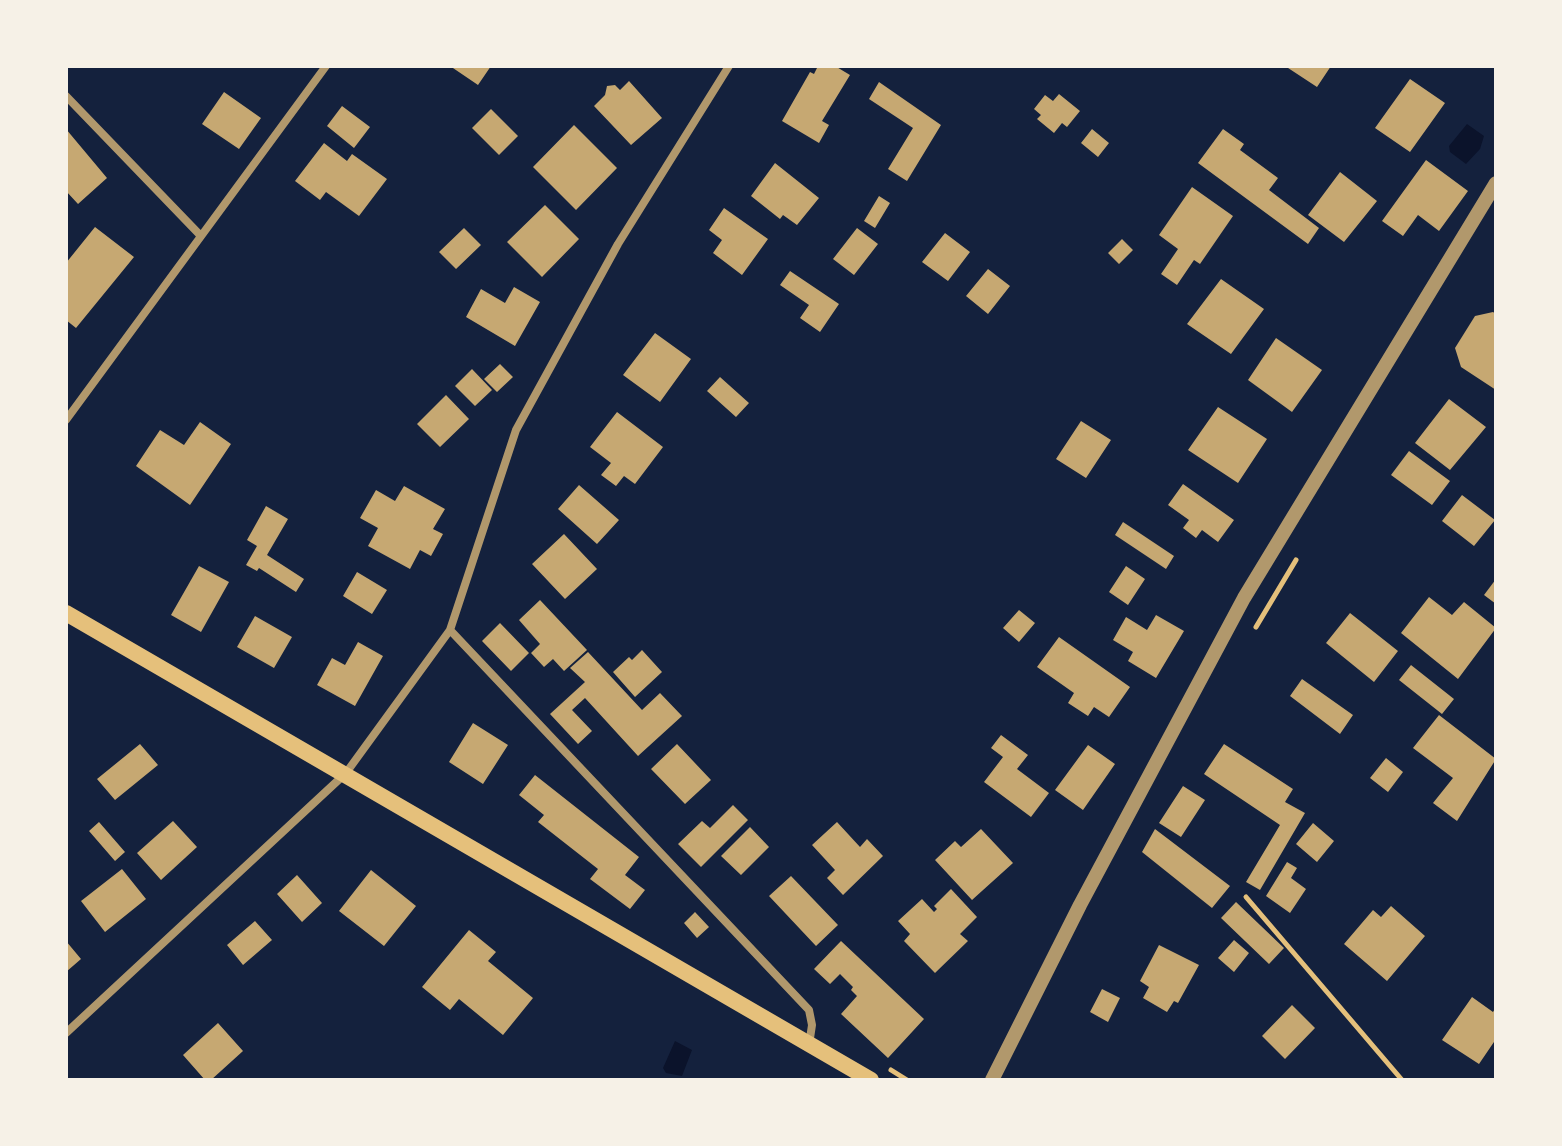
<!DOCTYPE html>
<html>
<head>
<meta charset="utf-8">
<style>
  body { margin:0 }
  #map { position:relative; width:1562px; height:1146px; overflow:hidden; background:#14213d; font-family:Karla,sans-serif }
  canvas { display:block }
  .frame { position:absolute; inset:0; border:68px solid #f6f1e7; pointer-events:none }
</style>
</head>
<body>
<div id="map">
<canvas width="1562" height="1146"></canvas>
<div class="frame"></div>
</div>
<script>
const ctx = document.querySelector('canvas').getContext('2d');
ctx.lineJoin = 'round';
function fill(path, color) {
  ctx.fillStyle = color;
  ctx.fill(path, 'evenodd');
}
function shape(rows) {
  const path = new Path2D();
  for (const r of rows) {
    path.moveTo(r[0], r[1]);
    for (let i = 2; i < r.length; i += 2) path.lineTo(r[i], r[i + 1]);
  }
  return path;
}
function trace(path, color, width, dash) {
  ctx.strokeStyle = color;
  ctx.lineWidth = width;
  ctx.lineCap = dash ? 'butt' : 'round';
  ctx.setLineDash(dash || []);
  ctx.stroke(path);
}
fill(shape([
  [1467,124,1484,136,1480,149,1466,164,1450,152,1449,146],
  [675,1041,692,1050,682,1076,666,1073,663,1068]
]), '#0b132b');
fill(shape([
  [450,66,491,66,478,85],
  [818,66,835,66,850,75,822,121,829,125,819,143,782,121,810,72,814,74],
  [1285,66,1331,66,1317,87],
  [1410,79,1445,103,1410,152,1375,128],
  [629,81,662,118,631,145,594,106,605,95,607,86,615,85,620,90],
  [879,82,941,125,907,181,888,169,913,128,869,99],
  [224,92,261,118,239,149,202,124],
  [1059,94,1080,111,1067,127,1062,123,1054,133,1037,119,1041,115,1034,109,1045,95,1053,101],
  [342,106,370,127,354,148,327,126],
  [491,109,518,136,499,155,472,128],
  [574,125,617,168,576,210,533,167],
  [66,129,107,178,78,204,66,191],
  [1092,129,1109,143,1098,157,1081,143],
  [1223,129,1244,144,1240,150,1278,178,1269,190,1319,228,1308,244,1198,163],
  [324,143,347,161,352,154,387,179,359,216,326,192,320,200,295,181],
  [1426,160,1468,191,1439,231,1418,215,1403,236,1382,221],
  [775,163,819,198,797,225,783,215,780,219,751,196],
  [1340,172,1377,201,1344,242,1308,215],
  [1192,187,1233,216,1200,264,1194,260,1177,285,1161,274,1178,249,1159,235],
  [879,196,890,203,875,228,864,221],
  [545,205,579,239,542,277,507,242],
  [724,208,768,239,742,275,713,253,722,240,709,230],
  [95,227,134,257,76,328,66,320,66,263],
  [464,228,481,245,456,269,439,252],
  [857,228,878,244,854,275,833,259],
  [945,233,970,252,948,281,922,262],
  [1122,239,1133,250,1119,264,1108,253],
  [988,269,1010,286,988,314,966,296],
  [790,271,839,304,820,332,800,318,809,305,780,285],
  [1221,279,1264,309,1231,354,1187,324],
  [514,287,540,302,515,346,466,317,481,289,505,303],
  [1493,312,1496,314,1496,390,1461,367,1455,348,1475,316],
  [655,333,691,359,660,402,623,375],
  [1276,338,1322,370,1292,412,1248,380],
  [500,364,513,377,497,392,484,379],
  [472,369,492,390,475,406,455,386],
  [720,377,749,403,736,417,707,391],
  [446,395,469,419,440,447,417,424],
  [1449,399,1486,427,1450,470,1415,443],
  [1218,407,1267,439,1238,483,1188,450],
  [617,412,663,447,635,484,624,476,616,486,601,475,611,463,590,447],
  [1081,421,1111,440,1086,478,1056,459],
  [200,422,231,444,190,505,136,466,160,430,184,445],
  [1409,451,1450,481,1432,505,1391,475],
  [1183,484,1234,520,1218,542,1202,530,1196,538,1183,528,1189,520,1168,505],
  [579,485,619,520,597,544,558,509],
  [404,486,445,509,433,529,443,534,431,556,420,550,410,569,368,546,378,528,360,518,376,490,395,501],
  [1462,495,1495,520,1474,546,1442,521],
  [266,506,288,519,267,555,304,579,296,592,259,568,257,571,246,565,257,546,247,540],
  [1123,522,1174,556,1166,569,1115,535],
  [564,534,597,569,565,599,532,564],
  [199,566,229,582,201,632,171,615],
  [1126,566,1145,579,1128,605,1109,592],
  [357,572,387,590,372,614,343,596],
  [1496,579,1496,604,1484,595],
  [1429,597,1452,615,1464,602,1496,628,1458,679,1401,633],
  [540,600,587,650,564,671,553,659,544,667,531,653,540,644,519,620],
  [1019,610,1035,623,1019,642,1003,628],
  [1350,613,1398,651,1374,682,1326,643],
  [1156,615,1184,631,1156,678,1128,661,1133,652,1113,640,1126,617,1147,630],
  [255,616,292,637,274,668,237,647],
  [500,623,529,653,511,671,482,641],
  [1059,637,1130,687,1109,717,1094,707,1088,716,1068,703,1074,693,1037,667],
  [358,642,383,656,355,706,317,685,332,658,345,665],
  [642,650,662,672,635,697,613,672,629,657,632,660],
  [588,652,642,710,660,693,682,716,638,756,585,698,572,710,592,731,578,744,550,714,585,682,570,668],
  [1411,665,1454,699,1442,714,1399,680],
  [1302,679,1353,715,1340,734,1290,696],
  [1439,715,1496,759,1457,821,1433,803,1453,778,1413,748],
  [473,723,508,745,483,784,449,762],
  [1001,735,1028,755,1017,769,1049,793,1031,817,984,782,1003,757,991,748],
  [140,744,158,765,115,800,97,779],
  [677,744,711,780,685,804,651,769],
  [1224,744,1293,789,1285,802,1305,813,1260,890,1246,882,1280,825,1204,774],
  [1088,745,1115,764,1083,810,1055,790],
  [1386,758,1403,772,1388,792,1370,778],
  [535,775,639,857,625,875,645,890,630,909,590,879,598,869,538,822,544,815,519,795],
  [1183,786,1205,800,1181,837,1159,823],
  [733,805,748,820,701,867,678,844,702,821,710,828],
  [173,821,197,847,161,880,137,853],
  [99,822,125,852,115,861,89,831],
  [837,822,860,847,867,839,883,856,843,895,827,878,835,870,812,845],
  [1313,823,1334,841,1317,862,1296,844],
  [750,827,769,847,741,875,721,856],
  [981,829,1013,863,972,900,935,860,955,841,961,847],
  [1155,829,1230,886,1212,908,1142,852],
  [1287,862,1297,868,1291,878,1306,889,1290,913,1266,896],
  [122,869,146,899,105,932,81,901],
  [371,870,416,906,384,946,339,911],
  [297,875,322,903,302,922,277,894],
  [791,876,838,925,816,946,769,896],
  [951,889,977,917,960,934,968,941,935,973,904,941,910,934,898,921,922,899,934,912,937,909,934,906],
  [1236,902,1284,948,1269,964,1221,918],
  [1391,906,1425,936,1387,981,1344,944,1373,910,1381,917],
  [695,912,709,927,697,938,684,923],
  [255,921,272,940,243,965,227,945],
  [469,930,496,952,488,961,533,998,503,1035,459,999,450,1010,422,987],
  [1234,940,1249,953,1234,972,1218,958],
  [66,941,81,959,66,972],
  [841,941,924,1019,888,1058,841,1014,857,996,851,990,853,987,840,974,830,984,814,969],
  [1159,945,1199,965,1178,1003,1174,1001,1167,1012,1143,998,1149,987,1140,981],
  [1102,989,1120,998,1108,1022,1090,1012],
  [1472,997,1493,1012,1496,1007,1496,1039,1479,1064,1442,1040],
  [1292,1005,1315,1028,1285,1059,1262,1036],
  [218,1023,243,1051,211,1080,205,1080,183,1055]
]), '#c6a872');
trace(shape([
  [1256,627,1296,560],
  [1246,897,1402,1080],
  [891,1070,907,1080]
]), '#e5c07b', 5);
trace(shape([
  [66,96,200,235],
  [66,420,326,66],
  [450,630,809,1010,812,1025,809,1045],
  [66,1033,346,773,450,630,516,430,618,244,729,66]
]), '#b1986c', 8);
trace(shape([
  [992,1080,1080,905,1244,598,1496,183]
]), '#b1986c', 14);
trace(shape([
  [66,613,871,1080]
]), '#e5c07b', 16);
</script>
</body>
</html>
